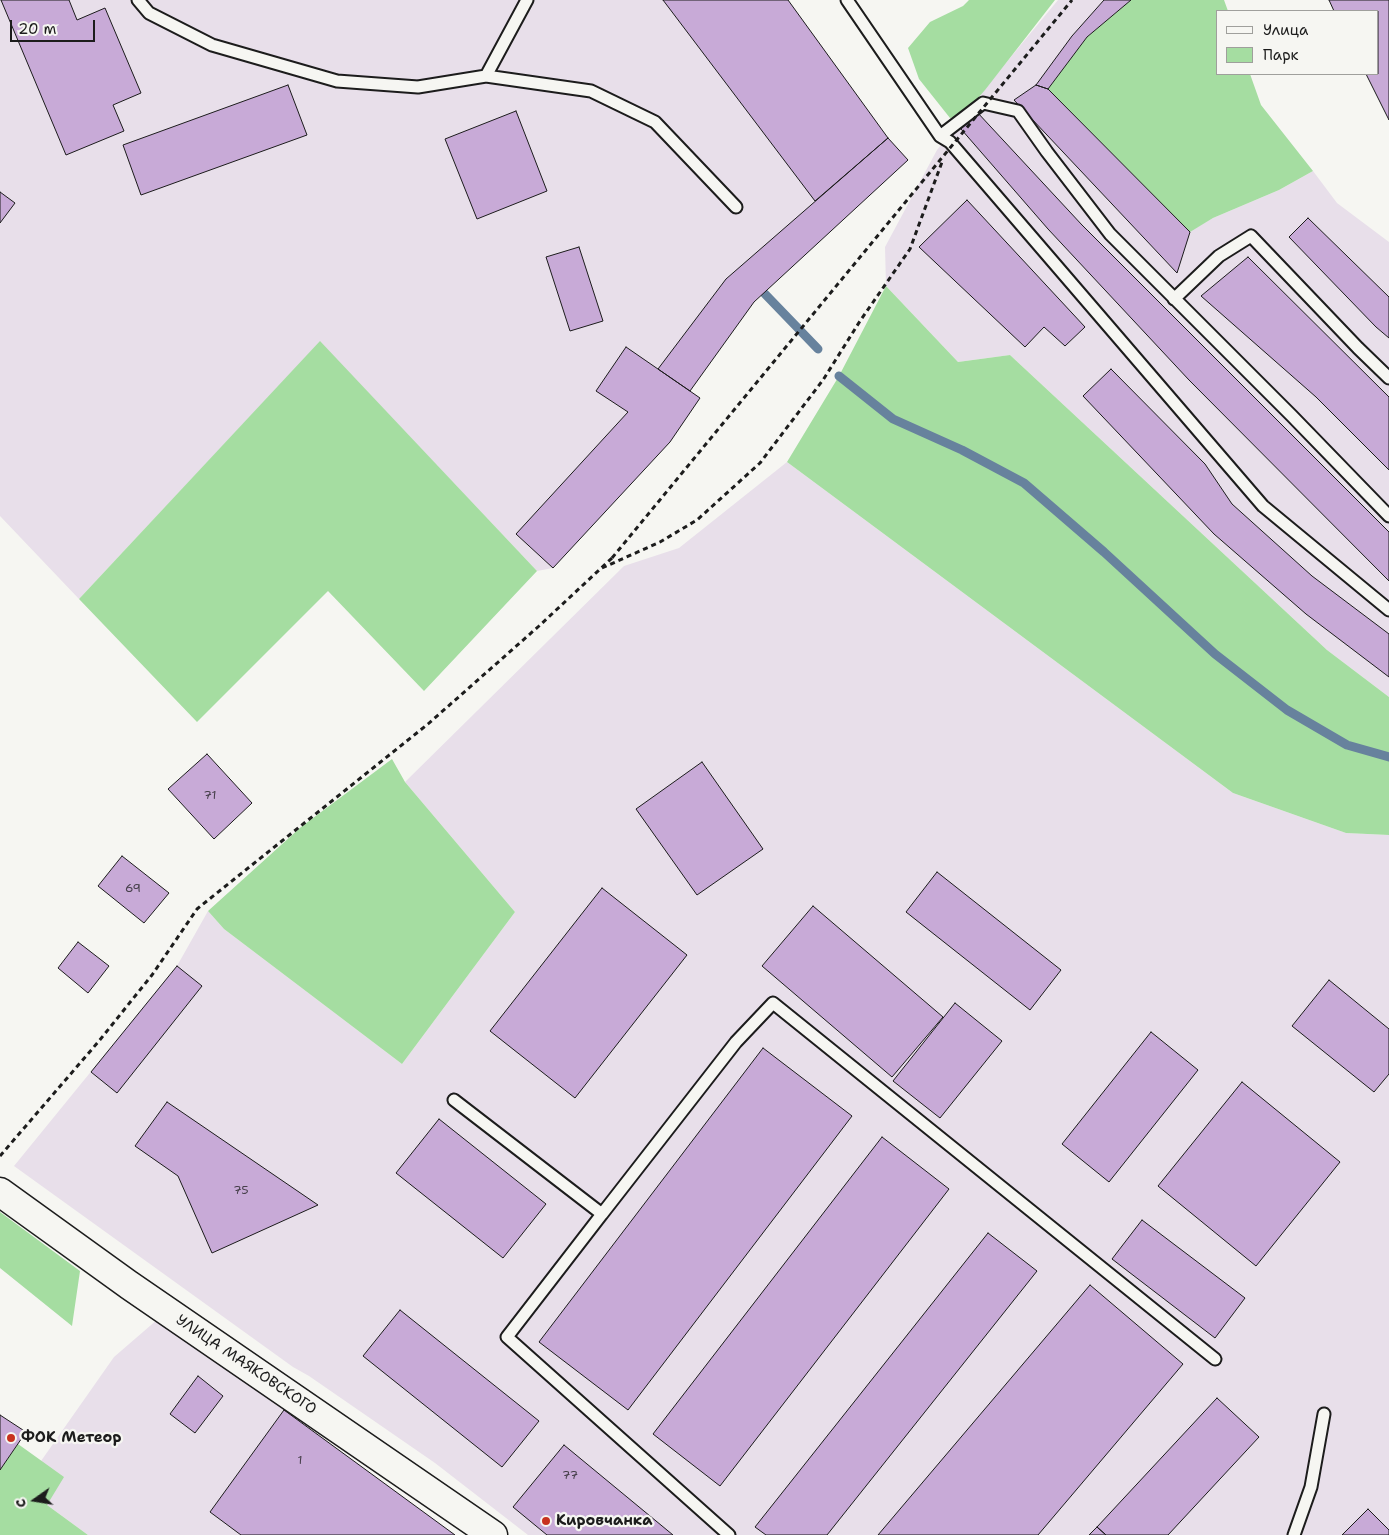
<!DOCTYPE html>
<html>
<head>
<meta charset="utf-8">
<style>
  body { margin:0 }
  #map { position:relative; width:1389px; height:1535px; overflow:hidden; background:#f6f6f2; font-family:"Shantell Sans",sans-serif }
  canvas { display:block }
  .legend { position:absolute; left:1216px; top:10px; width:162px; height:65px; box-sizing:border-box; background:#f6f6f2; border:1px solid #9f9f9c; margin:0; padding:6px 9px; list-style:none; font-size:15px; color:#1c1c1c }
  .legend li { display:flex; align-items:center; gap:10px; height:25px }
  .legend b { width:25px; border:1px solid #9f9f9c }
  .north { position:absolute; left:10px; top:1475px; width:50px; height:50px; -webkit-text-stroke:4px #f6f6f2; paint-order:stroke; rotate:257deg; font-size:14px; font-weight:700; line-height:20px; text-align:center; color:#1c1c1c }
  .north::after { content:''; display:block; margin:auto; width:18px; height:22px; background:#1c1c1c; clip-path:polygon(50% 0,100% 100%,50% 72%,0 100%) }
  .scale { position:absolute; left:10px; top:20px; width:85px; height:22px; box-sizing:border-box; border:2px solid #1c1c1c; border-top:0; padding-left:6px; font-size:15px; line-height:18px; white-space:nowrap; color:#1c1c1c; -webkit-text-stroke:4px #f6f6f2; paint-order:stroke }
</style>
</head>
<body>
<div id="map">
<canvas width="1389" height="1535"></canvas>
<ul class="legend">
<li><b style="height:6px;background:#f6f6f2"></b>Улица</li>
<li><b style="height:14px;background:#a5dda1"></b>Парк</li>
</ul>
<div class="north">С</div>
<div class="scale">20 m</div>
</div>
<script>
const ctx = document.querySelector('canvas').getContext('2d');
ctx.lineJoin = 'round';
function fill(path, color) {
  ctx.fillStyle = color;
  ctx.fill(path, 'evenodd');
}
function shape(rows) {
  const path = new Path2D();
  for (const r of rows) {
    path.moveTo(r[0], r[1]);
    for (let i = 2; i < r.length; i += 2) path.lineTo(r[i], r[i + 1]);
  }
  return path;
}
function trace(path, color, width, dash) {
  ctx.strokeStyle = color;
  ctx.lineWidth = width;
  ctx.lineCap = dash ? 'butt' : 'round';
  ctx.setLineDash(dash || []);
  ctx.stroke(path);
}
function drawText(font, color, halo, rows, align = 'center') {
  ctx.font = font + ' "Shantell Sans",sans-serif';
  ctx.lineWidth = 4.5;
  ctx.setLineDash([]);
  ctx.textBaseline = 'middle';
  ctx.strokeStyle = halo;
  ctx.fillStyle = color;
  for (const [text, x, y, turn = 0] of rows) {
    ctx.save();
    ctx.translate(x, y);
    ctx.rotate((+turn || 0) * Math.PI / 180);
    ctx.textAlign = isNaN(turn) ? turn : align;
    if (halo) ctx.strokeText(text, 0, 0);
    ctx.fillText(text, 0, 0);
    ctx.restore();
  }
}
fill(shape([
  [0,0,788,0,888,138,908,160,754,302,690,390,700,398,670,442,553,568,537,571,320,342,79,599,0,516],
  [1058,0,1131,0,1087,37,1190,231,1213,218,1279,190,1313,171,1337,203,1389,242,1389,697,1327,650,1010,355,958,362,886,286,885,247,937,150,991,81],
  [787,462,1233,793,1346,833,1389,835,1389,1535,528,1535,435,1463,309,1376,293,1367,14,1166,177,966,208,911,224,929,402,1064,515,912,405,782,624,566,679,548],
  [158,1319,284,1410,455,1535,88,1535,47,1505,41,1461,114,1357]
]), '#e8dfea');
fill(shape([
  [969,0,1055,0,985,90,963,115,950,118,919,79,908,48,930,22,963,6],
  [1131,0,1224,0,1228,11,1218,11,1218,74,1250,74,1261,105,1313,171,1279,190,1213,218,1190,232,1048,89,1087,37],
  [886,286,958,362,1010,355,1327,650,1389,697,1389,835,1346,833,1233,793,787,462,839,376],
  [320,341,537,571,424,691,328,591,197,722,79,599],
  [392,759,405,782,515,912,402,1064,224,929,208,911,301,827],
  [0,1212,80,1271,72,1326,0,1268],
  [18,1444,64,1477,47,1505,88,1535,0,1535,0,1470]
]), '#a5dda1');
trace(shape([
  [765,294,818,349],
  [839,376,893,419,962,450,1024,483,1104,552,1215,654,1287,710,1347,745,1389,757]
]), '#67829d', 9);
const building = shape([
  [1,0,69,0,77,20,105,8,141,93,113,105,124,131,66,155,1,0],
  [663,0,788,0,888,138,815,201,663,0],
  [1104,0,1131,0,1087,37,1048,89,1036,85,1072,36,1104,0],
  [1329,0,1389,0,1389,120,1366,74,1378,74,1378,11,1334,11,1329,0],
  [288,85,307,135,141,195,123,145,288,85],
  [1036,85,1048,89,1190,232,1177,273,1014,100,1036,85],
  [516,111,547,191,477,219,445,139,516,111],
  [977,112,1082,225,1389,532,1389,581,1189,380,1048,229,961,129,977,112],
  [888,138,908,160,754,302,690,391,658,369,726,279,888,138],
  [0,192,15,203,0,223,0,192],
  [967,200,1085,327,1065,346,1044,327,1025,347,919,247,967,200],
  [1308,218,1389,297,1389,338,1376,327,1289,237,1308,218],
  [579,247,603,321,570,331,546,257,579,247],
  [1248,257,1389,397,1389,470,1316,397,1201,296,1248,257],
  [626,347,700,398,670,442,553,568,516,534,628,412,596,391,626,347],
  [1111,369,1205,464,1232,504,1312,576,1389,634,1389,677,1306,614,1214,534,1083,396,1111,369],
  [207,754,252,803,214,839,168,789,207,754],
  [702,762,763,849,697,895,636,809,702,762],
  [122,856,169,893,144,923,98,886,122,856],
  [937,872,1061,970,1030,1010,906,912,937,872],
  [602,888,687,955,575,1098,490,1031,602,888],
  [813,906,943,1017,892,1077,762,966,813,906],
  [78,942,109,966,88,993,58,968,78,942],
  [177,966,202,986,117,1093,91,1072,177,966],
  [1329,980,1389,1029,1389,1074,1374,1092,1292,1026,1329,980],
  [955,1003,1002,1041,940,1118,893,1081,955,1003],
  [1151,1032,1198,1070,1109,1182,1062,1144,1151,1032],
  [763,1048,852,1116,628,1410,539,1342,763,1048],
  [1242,1082,1340,1162,1256,1266,1158,1186,1242,1082],
  [167,1102,318,1205,212,1253,178,1176,135,1146,167,1102],
  [439,1119,546,1204,503,1258,396,1173,439,1119],
  [882,1137,949,1189,720,1486,653,1434,882,1137],
  [1142,1220,1245,1298,1215,1338,1112,1259,1142,1220],
  [988,1233,1037,1271,827,1535,766,1535,755,1527,988,1233],
  [1090,1285,1183,1364,1038,1535,878,1535,1090,1285],
  [400,1310,539,1421,502,1467,363,1356,400,1310],
  [198,1376,223,1396,195,1433,170,1414,198,1376],
  [1217,1398,1259,1437,1168,1535,1106,1535,1097,1527,1217,1398],
  [284,1410,455,1535,241,1535,210,1512,284,1410],
  [0,1415,26,1432,0,1470,0,1415],
  [564,1445,673,1535,547,1535,513,1507,564,1445],
  [1368,1509,1389,1530,1389,1535,1342,1535,1368,1509],
  [1097,1527,1106,1535,1089,1535,1097,1527]
]);
fill(building, '#c8aad7');
trace(building, '#1c1c1c', 1);
const lane = shape([
  [138,0,149,13,212,45,337,81,418,87,486,76,591,91,655,122,736,207],
  [847,0,940,136,950,142,1263,506,1389,610],
  [486,76,527,0],
  [940,136,983,103,1018,111,1047,152,1110,234,1292,416,1389,516],
  [1174,299,1219,256,1251,236,1358,348,1389,378],
  [454,1100,602,1214,507,1337,729,1535],
  [602,1214,736,1042,773,1003,1215,1359],
  [1294,1535,1311,1487,1324,1414]
]);
const secondary = shape([
  [0,1192,129,1285,493,1535]
]);
trace(lane, '#1c1c1c', 15);
trace(secondary, '#1c1c1c', 31);
trace(shape([
  [602,568,660,542,697,520,760,463,823,380,860,321,910,249,942,162],
  [0,1156,99,1041,152,975,197,909,428,724,539,626,612,558]
]), '#1c1c1c', 3, [5, 4]);
trace(lane, '#f6f6f2', 11);
trace(secondary, '#f6f6f2', 28);
trace(shape([
  [612,558,1072,0]
]), '#1c1c1c', 3, [5, 4]);
for (const [x, y, r, color] of [
  [11,1438,5,"#c8321e"],
  [546,1521,5,"#c8321e"]
]) {
  const dot = new Path2D();
  dot.arc(x, y, r, 0, 2 * Math.PI);
  ctx.fillStyle = color;
  ctx.fill(dot);
  trace(dot, '#f6f6f2', 2);
}
drawText('12px', '#47404b', null, [
  ["71",210,796],
  ["69",133,889],
  ["75",241,1191],
  ["1",300,1461],
  ["77",570,1476]
]);
drawText('15px', '#1c1c1c', '#f6f6f2', [
  ["УЛИЦА МАЯКОВСКОГО",246,1365,34]
]);
drawText('bold 15px', '#1c1c1c', '#f6f6f2', [
  ["ФОК Метеор",21,1438],
  ["Кировчанка",556,1521]
], 'left');
</script>
</body>
</html>
